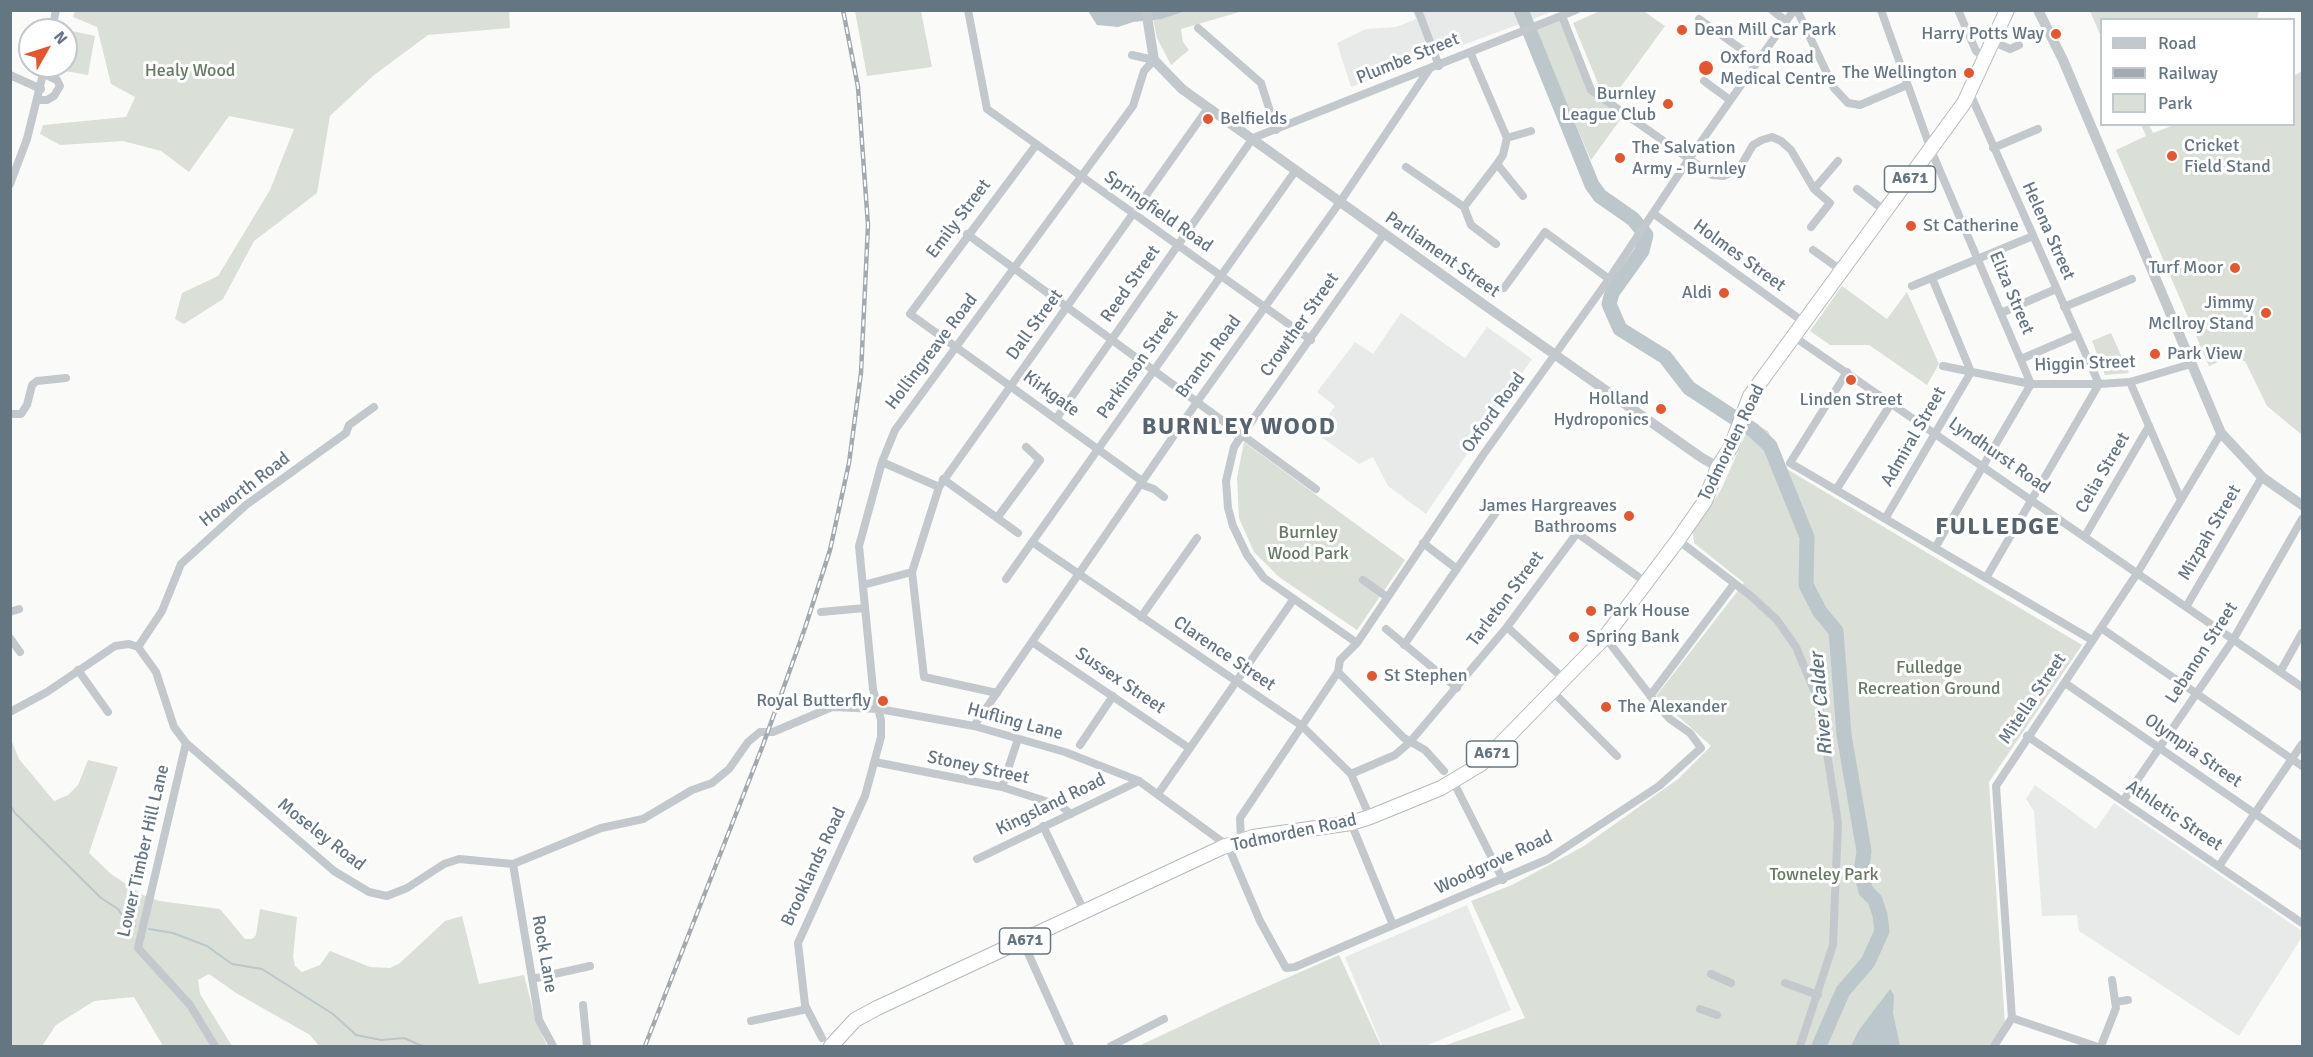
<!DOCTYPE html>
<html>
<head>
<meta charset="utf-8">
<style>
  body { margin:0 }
  #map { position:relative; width:2313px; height:1057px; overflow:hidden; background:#fafaf8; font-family:Signika,sans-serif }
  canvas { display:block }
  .frame { position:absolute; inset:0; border:12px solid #657683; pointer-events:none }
  .legend { position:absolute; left:2100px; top:18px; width:195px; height:108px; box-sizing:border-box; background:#fff; border:2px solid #c1c8cd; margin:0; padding:8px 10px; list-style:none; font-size:18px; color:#657683 }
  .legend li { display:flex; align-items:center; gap:12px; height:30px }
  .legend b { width:30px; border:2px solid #c1c8cd }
  .north { position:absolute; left:18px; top:18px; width:60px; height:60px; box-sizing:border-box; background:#fff; border:2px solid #c1c8cd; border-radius:50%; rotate:51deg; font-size:16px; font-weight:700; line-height:24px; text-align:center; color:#657683 }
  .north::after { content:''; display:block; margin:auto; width:21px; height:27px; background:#e4572e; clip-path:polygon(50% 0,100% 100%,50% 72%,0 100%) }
</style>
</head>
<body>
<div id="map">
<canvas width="2313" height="1057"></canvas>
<div class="frame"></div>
<ul class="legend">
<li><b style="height:8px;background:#c3c8cc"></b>Road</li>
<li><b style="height:8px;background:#a2aab0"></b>Railway</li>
<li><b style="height:16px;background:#dadfd7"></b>Park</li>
</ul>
<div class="north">N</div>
</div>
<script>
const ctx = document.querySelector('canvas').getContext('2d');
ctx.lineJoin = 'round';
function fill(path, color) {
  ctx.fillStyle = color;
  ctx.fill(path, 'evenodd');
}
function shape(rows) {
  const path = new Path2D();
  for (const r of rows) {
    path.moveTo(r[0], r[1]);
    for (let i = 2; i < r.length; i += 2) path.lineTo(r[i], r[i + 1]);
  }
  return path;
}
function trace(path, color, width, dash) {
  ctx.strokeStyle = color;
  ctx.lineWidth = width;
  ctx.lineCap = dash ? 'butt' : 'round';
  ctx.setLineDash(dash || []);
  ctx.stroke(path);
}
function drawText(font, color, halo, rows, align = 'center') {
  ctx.font = font + ' Signika,sans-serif';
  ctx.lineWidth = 6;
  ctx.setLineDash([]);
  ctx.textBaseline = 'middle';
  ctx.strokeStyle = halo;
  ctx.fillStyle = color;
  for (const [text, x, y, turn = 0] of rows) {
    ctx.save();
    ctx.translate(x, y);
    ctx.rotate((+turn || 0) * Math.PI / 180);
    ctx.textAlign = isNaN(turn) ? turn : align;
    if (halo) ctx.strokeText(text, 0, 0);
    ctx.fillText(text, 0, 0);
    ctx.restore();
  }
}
fill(shape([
  [1413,11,1554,11,1351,87,1337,43,1366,29,1396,27,1416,19],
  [1401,313,1465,358,1487,327,1532,359,1426,514,1388,486,1373,457,1359,464,1316,433,1335,406,1317,392,1355,342,1373,354],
  [2035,785,2096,829,2114,803,2302,931,2302,937,2239,1036,2079,931,2077,915,2042,916,2034,811,2026,799],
  [1467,905,1511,1010,1426,1046,1382,1046,1345,957]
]), '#e8e9e9');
fill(shape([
  [75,10,509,10,510,28,428,35,374,75,330,116,317,193,254,241,223,299,184,324,175,319,182,293,218,276,270,190,294,129,229,116,189,172,161,151,123,141,60,145,40,134,43,125,126,117,135,97,111,84,97,27,73,17],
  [1642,10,1665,26,1614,96,1599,86,1573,23,1600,11],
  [855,11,921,11,932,67,867,76],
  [1186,11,1243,11,1181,29,1183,42,1189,50,1171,65,1157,38,1153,19,1162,19],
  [2090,11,2259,11,2257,19,2102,20,2101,37],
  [1561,19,1590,92,1623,116,1591,160,1534,30],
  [72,31,95,36,88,75,65,71],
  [2302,71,2302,435,2267,406,2245,361,2225,359,2209,366,2116,150,2146,136,2141,125,2149,125,2153,133,2174,125,2294,124,2294,76],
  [1842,286,1887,319,1907,292,1939,364,1927,385,1869,345,1830,345,1810,331],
  [2111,333,2129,373,2105,375,2092,341],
  [1751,422,1768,431,1785,468,2082,645,1989,782,2005,1025,1989,1046,1443,1046,1525,1018,1471,901,1512,885,1584,846,1678,779,1711,746,1656,696,1744,583,1694,543,1693,532,1721,490],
  [1244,442,1405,560,1357,630,1279,577,1254,552,1239,518,1237,478],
  [10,737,19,759,54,801,68,795,78,785,88,760,118,767,89,853,111,874,143,895,159,901,220,909,245,939,252,939,256,935,260,909,297,917,293,957,295,966,302,972,320,965,330,951,370,967,390,968,400,963,445,921,462,916,479,984,524,975,535,1018,547,1046,319,1046,310,1035,236,993,209,974,198,980,200,994,232,1046,163,1046,134,997,94,1001,56,1025,42,1046,11,1046],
  [1339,955,1381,1046,1139,1046,1223,1006]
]), '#dadfd7');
fill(shape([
  [1088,11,1186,11,1162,19,1133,22,1118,27,1097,25],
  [1890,989,1894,995,1893,1013,1900,1046,1851,1046,1859,1030]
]), '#bbc7cb');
trace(shape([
  [10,805,15,813,101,898,118,909,128,924,135,926],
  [149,929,173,933,207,946,232,964,262,969,333,1014,356,1035,381,1040,404,1038,422,1046]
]), '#bbc7cb', 2);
trace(shape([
  [1521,10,1592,185,1600,196,1633,219,1646,235,1642,251,1612,293,1609,304,1620,329,1665,357,1689,388,1753,430,1770,446,1807,537,1806,585,1820,612,1836,631,1844,735,1864,851,1861,873,1866,891,1875,900,1880,915,1882,931,1868,962,1843,991,1819,1046]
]), '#bbc7cb', 15);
const trunk = shape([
  [831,1046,855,1020,877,1008,1223,847,1253,837,1351,823,1370,817,1441,788,1481,764,1605,637,1678,540,1705,501,1718,467,1731,447,1750,396,1964,103,2007,10]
]);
trace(trunk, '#b4b9bd', 16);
trace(shape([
  [968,10,987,109,1311,340],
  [1418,10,1439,66],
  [1772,10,1786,21],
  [1797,10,1834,88,1848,103,1860,105,1907,85],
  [1881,10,1931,150,2031,384,1935,548],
  [1958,10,1976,51,1984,57],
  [1562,16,1591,90,1712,175,1723,176,1732,172,1742,164,1753,145,1762,140,1772,137,1781,141,1791,150,1814,189,1830,203,1811,227],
  [1699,19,1758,61],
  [1198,28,1261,83,1276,130],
  [52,30,56,10],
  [1992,41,2010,49,2019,45],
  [1470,52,1507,138,1503,155,1497,164,1523,196],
  [1132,55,1154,60],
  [10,75,41,89],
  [1704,81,1730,100],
  [1969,91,2099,384,1986,578],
  [38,100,47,100,54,96,60,86,57,80,44,74],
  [1507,138,1531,131],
  [1036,145,910,314,1142,481],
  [1993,148,2038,129],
  [1406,167,1464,207,1471,225,1496,244],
  [10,184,27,139,45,66],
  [1814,189,1838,161],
  [1857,189,1885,211],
  [1464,207,1497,164],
  [1654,214,1805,323],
  [967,234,1316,489],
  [1813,250,1842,271],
  [1912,286,2033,236],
  [1504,288,1545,232,1609,279],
  [2064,307,2132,279],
  [2001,313,2056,289],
  [1793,336,2302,687],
  [2021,359,2077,335],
  [1943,366,2031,384,2099,384,2130,382,2191,364],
  [1847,372,1790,463,2092,640],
  [2130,382,2181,500],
  [10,414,21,414,27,405,32,385,37,381,66,378],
  [1056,419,1253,138,1576,10],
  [882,462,939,487],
  [943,479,1018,533],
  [1140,484,1154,489,1164,497],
  [1836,490,1892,402],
  [997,518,1040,460,1026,447],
  [1885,519,1971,372,1932,278],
  [2085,536,2149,426],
  [1678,540,1751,596,1777,620,1796,647,1819,702,1838,823,1833,945,1800,1046],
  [1032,542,1302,726,1351,774,1370,817],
  [1423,543,1457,569],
  [1006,579,1296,170],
  [1363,580,1387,597],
  [863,585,912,572],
  [2186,607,2262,477],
  [10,612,19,609],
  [821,612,865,608],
  [1141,617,1197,538],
  [1507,627,1565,680],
  [2101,628,2302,766],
  [1386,629,1457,688],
  [10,638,20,652],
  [1032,642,1189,748],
  [1357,643,1264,578,1247,555,1233,526,1228,508,1226,481,1234,447,1242,435,1384,234],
  [1404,645,1497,511],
  [138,647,162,611,181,564,246,505,346,433,349,425,374,407],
  [78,670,108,712],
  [1338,672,1404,738,1425,750,1444,771],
  [2280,672,2302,633],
  [2065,683,2302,846],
  [1553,692,1617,756],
  [997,693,924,677,912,572,939,487,1208,108],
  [1650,696,1734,584],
  [10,712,47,692,115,646,129,644,138,647,156,672,174,727,186,743,334,871,369,892,387,896,407,888,444,864,459,859,513,864,601,828,643,819,692,790,712,783,729,769,748,742,760,732,773,732,832,707,879,709,974,726,1065,752,1139,781,1228,846,1260,921,1286,968,1295,967,1548,859,1659,786,1701,748,1690,733,1670,719,1659,707,1605,637],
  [974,726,1197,402,1340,202,1430,68],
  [2027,736,2302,923],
  [186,743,138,948,190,1005,215,1046],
  [1080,745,1113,696],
  [875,762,1002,787,1061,806,1071,814],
  [1351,774,1395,755,1410,742,1507,627,1577,533,1647,583],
  [1453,781,1503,880],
  [1002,787,1018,739],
  [1158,794,1293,600],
  [2123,801,2233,640,2302,519],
  [1351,823,1393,925],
  [1043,826,1085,913],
  [1241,841,1240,818,1338,672,1340,660,1357,643,1483,455,1609,279,1689,159,1794,10],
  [977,859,1139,781],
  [513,864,539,1020,553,1046],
  [2219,866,2302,744],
  [1023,942,1070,1046],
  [1711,974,1731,983],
  [532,979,590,966],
  [1785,983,1818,995],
  [2115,1002,2128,1000],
  [583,1005,587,1046],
  [1700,1009,1717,1015],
  [2012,1018,1996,786,2138,572,2221,433],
  [2012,1018,2095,1046],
  [751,1021,807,1009],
  [822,1038,805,1005,798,943,865,796,881,737,881,720,873,689,859,546,882,462,895,430,1133,106,1144,71,1154,60],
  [1111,1046,1164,1019],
  [1994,1046,2012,1018],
  [2101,1046,2116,1008,2112,980]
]), '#c3c8cc', 8);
trace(shape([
  [1146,10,1154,60,1182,89,1490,309,1702,458,1718,467],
  [2038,10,2063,60,2221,433,2262,477,2302,505]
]), '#c3c8cc', 10);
trace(trunk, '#fff', 14);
const rail = shape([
  [645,1046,763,745,805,628,830,550,849,463,861,373,868,225,858,87,843,10]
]);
trace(rail, '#a2aab0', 4.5);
trace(rail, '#fff', 2, [7]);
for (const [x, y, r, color] of [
  [1682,30,6,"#e4572e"],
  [2056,34,6,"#e4572e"],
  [1706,68,8,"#e4572e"],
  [1969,73,6,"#e4572e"],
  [1668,104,6,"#e4572e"],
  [1208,119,6,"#e4572e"],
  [2172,156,6,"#e4572e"],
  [1620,158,6,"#e4572e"],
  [1911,226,6,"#e4572e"],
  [2235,268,6,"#e4572e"],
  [1724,293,6,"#e4572e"],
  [2266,313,6,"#e4572e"],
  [2155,354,6,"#e4572e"],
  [1851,380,6,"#e4572e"],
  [1661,409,6,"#e4572e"],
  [1629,516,6,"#e4572e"],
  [1591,611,6,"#e4572e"],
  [1574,637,6,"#e4572e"],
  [1372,676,6,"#e4572e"],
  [883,701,6,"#e4572e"],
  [1606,707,6,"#e4572e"]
]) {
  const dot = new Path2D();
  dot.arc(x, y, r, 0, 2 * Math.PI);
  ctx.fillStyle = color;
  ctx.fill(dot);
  trace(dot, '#fff', 2);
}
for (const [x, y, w] of [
  [1910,179,51],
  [1492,754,51],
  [1025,941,51]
]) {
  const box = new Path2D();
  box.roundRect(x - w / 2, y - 13, w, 26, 4.5);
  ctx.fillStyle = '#fff';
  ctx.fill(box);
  trace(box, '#657683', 1.5);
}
drawText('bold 16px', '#657683', null, [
  ["A671",1910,179],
  ["A671",1492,754],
  ["A671",1025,941]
]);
drawText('18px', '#657683', '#fff', [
  ["Dean Mill Car Park",1694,30],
  ["Harry Potts Way",2044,34,"right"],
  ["Oxford Road",1720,58],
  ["Medical Centre",1720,79],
  ["The Wellington",1957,73,"right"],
  ["Burnley",1656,94,"right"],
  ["League Club",1656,115,"right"],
  ["Belfields",1220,119],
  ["Cricket",2184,146],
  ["Field Stand",2184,167],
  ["The Salvation",1632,148],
  ["Army - Burnley",1632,169],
  ["St Catherine",1923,226],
  ["Turf Moor",2223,268,"right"],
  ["Aldi",1712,293,"right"],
  ["Jimmy",2254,303,"right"],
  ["McIlroy Stand",2254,324,"right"],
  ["Park View",2167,354],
  ["Holland",1649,399,"right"],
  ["Hydroponics",1649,420,"right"],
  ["Linden Street",1851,400,"center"],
  ["James Hargreaves",1617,506,"right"],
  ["Bathrooms",1617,527,"right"],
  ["Park House",1603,611],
  ["Spring Bank",1586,637],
  ["St Stephen",1384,676],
  ["Royal Butterfly",871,701,"right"],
  ["The Alexander",1618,707]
], 'left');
drawText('18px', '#657683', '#fff', [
  ["Plumbe Street",1408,59,-22],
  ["Springfield Road",1158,212,35],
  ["Emily Street",959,219,-53],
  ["Helena Street",2048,231,66],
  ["Parliament Street",1442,255,35],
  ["Holmes Street",1739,256,36],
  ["Reed Street",1131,284,-55],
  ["Eliza Street",2011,293,67],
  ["Dall Street",1035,325,-54],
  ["Crowther Street",1300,325,-55],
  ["Hollingreave Road",932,352,-53],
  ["Branch Road",1209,357,-54],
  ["Higgin Street",2085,364,-2],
  ["Parkinson Street",1138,365,-55],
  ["Kirkgate",1051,394,36],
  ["Oxford Road",1494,413,-54],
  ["Admiral Street",1914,437,-60],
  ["Todmorden Road",1732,443,-64],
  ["Lyndhurst Road",1999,456,35],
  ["Celia Street",2103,473,-60],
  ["Howorth Road",245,490,-38],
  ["Mizpah Street",2210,533,-60],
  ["Tarleton Street",1506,599,-53],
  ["Lebanon Street",2202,653,-57],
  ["Clarence Street",1224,654,34],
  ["Sussex Street",1120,681,34],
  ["Mitella Street",2033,699,-56],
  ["Hufling Lane",1015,722,15],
  ["Olympia Street",2193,751,35],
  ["Stoney Street",978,768,12],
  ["Kingsland Road",1051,805,-26],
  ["Athletic Street",2174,816,34],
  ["Todmorden Road",1294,833,-12],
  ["Moseley Road",321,835,38],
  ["Lower Timber Hill Lane",144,851,-77],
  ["Woodgrove Road",1494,863,-25],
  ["Brooklands Road",814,867,-65],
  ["Rock Lane",544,954,80]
]);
drawText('18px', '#687a64', '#fff', [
  ["Healy Wood",190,71],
  ["Burnley",1308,533],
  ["Wood Park",1308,554],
  ["Fulledge",1929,668],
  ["Recreation Ground",1929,689],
  ["Towneley Park",1824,875]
]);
drawText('italic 20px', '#60757c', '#fff', [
  ["River Calder",1822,704,-95]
]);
ctx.letterSpacing = '1.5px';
drawText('bold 24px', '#57646e', '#fff', [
  ["BURNLEY WOOD",1239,428],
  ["FULLEDGE",1998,528]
]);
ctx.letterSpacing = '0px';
</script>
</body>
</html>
